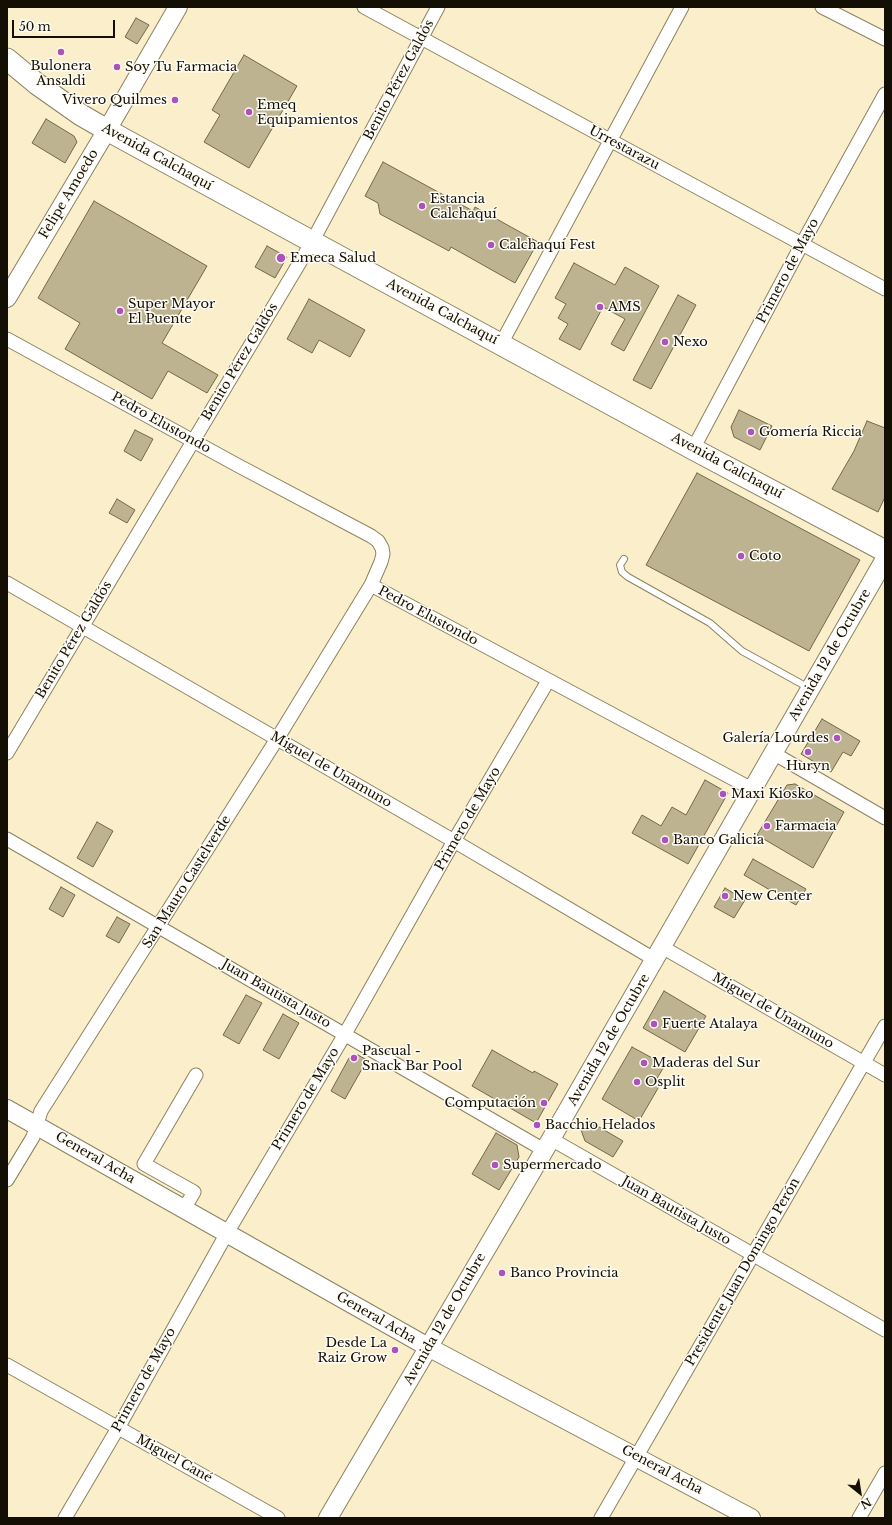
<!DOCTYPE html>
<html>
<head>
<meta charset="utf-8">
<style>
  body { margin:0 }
  #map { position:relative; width:892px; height:1525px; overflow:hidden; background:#faefca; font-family:"Libre Baskerville",serif }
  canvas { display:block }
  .frame { position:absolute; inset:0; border:8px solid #130f04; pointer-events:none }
  .north { position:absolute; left:840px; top:1473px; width:40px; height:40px; -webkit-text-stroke:3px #fefcf5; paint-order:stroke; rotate:150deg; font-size:11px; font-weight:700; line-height:16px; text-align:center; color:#130f04 }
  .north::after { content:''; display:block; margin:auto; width:14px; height:18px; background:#130f04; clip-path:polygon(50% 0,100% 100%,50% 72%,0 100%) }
  .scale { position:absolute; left:12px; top:20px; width:103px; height:18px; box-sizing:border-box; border:2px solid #130f04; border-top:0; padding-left:5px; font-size:12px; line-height:14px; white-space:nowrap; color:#130f04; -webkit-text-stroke:3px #fefcf5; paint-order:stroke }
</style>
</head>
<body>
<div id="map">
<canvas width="892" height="1525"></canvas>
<div class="frame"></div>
<div class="north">N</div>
<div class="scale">50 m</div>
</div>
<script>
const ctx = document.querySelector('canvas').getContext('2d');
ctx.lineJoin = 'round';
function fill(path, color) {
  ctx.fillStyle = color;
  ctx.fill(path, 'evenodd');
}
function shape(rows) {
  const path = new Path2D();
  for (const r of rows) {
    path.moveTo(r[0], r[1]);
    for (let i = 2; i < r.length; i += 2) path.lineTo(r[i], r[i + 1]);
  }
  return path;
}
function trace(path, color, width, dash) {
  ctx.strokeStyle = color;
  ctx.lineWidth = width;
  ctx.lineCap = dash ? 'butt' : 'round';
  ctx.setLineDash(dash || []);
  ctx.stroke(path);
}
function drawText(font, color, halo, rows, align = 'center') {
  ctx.font = font + ' "Libre Baskerville",serif';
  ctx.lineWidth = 3;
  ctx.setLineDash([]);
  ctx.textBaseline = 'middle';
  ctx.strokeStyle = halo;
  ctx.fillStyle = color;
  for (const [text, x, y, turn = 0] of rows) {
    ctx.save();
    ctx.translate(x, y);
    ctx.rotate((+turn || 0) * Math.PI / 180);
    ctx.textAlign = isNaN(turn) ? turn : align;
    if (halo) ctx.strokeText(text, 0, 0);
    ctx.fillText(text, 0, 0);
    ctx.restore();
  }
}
const building = shape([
  [136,18,149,25,137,44,125,37,136,18],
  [244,55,297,86,249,168,204,142,220,115,212,110,244,55],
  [46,119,74,136,77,142,65,163,32,143,46,119],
  [383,162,473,211,475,207,538,242,515,283,451,247,449,251,380,214,378,203,365,196,383,162],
  [94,201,207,266,162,343,218,375,207,393,168,371,152,399,65,349,80,323,38,298,94,201],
  [267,246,287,257,275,278,255,267,267,246],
  [574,263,615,285,625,267,659,286,624,351,611,344,625,319,603,307,580,350,559,339,568,324,558,318,566,304,555,298,574,263],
  [678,295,696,305,651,389,633,380,678,295],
  [309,299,365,330,350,357,319,340,312,353,287,339,309,299],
  [739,410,772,426,760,450,734,437,731,427,739,410],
  [867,421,885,428,885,497,878,512,832,489,854,451,867,421],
  [135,430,153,439,141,461,124,451,135,430],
  [697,473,860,560,809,651,646,565,697,473],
  [117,499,135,510,127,523,109,513,117,499],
  [822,719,860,741,851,756,843,752,831,772,801,754,822,719],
  [705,780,728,793,688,864,632,833,642,815,661,826,672,807,686,815,705,780],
  [795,784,844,812,813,868,757,835,787,785,795,784],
  [97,822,113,831,93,867,77,858,97,822],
  [753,859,806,889,796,905,744,875,753,859],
  [61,887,75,895,63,917,49,909,61,887],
  [725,888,745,900,734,918,714,907,725,888],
  [117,917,130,924,119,943,106,936,117,917],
  [664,991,706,1016,685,1052,643,1028,664,991],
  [246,995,262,1003,239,1044,223,1035,246,995],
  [283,1014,299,1023,279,1059,263,1050,283,1014],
  [632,1047,665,1065,656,1080,661,1083,639,1121,602,1099,632,1047],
  [492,1050,533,1073,534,1071,558,1084,536,1123,472,1086,492,1050],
  [354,1055,358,1055,367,1060,345,1099,331,1091,349,1058,354,1055],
  [587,1120,623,1141,613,1157,585,1141,581,1130,587,1120],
  [496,1133,517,1145,519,1157,499,1190,472,1174,496,1133]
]);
fill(building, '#bdb390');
trace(building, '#726847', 1);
const lane = shape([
  [624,559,620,565,622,572,628,577,710,623,742,651,809,688]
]);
const street = shape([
  [364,7,885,289],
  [822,7,885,39],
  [7,339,237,465,371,536,378,541,382,548,383,554,381,562,371,585,277,739,41,1111,33,1137,7,1180],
  [501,344,682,7],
  [693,449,802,244,885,94],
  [7,583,454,841,654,959],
  [371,585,752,789],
  [7,753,312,242,438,7],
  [773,753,885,818],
  [7,839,544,1150],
  [662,947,885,1075],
  [551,1139,885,1330],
  [184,1209,194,1192,144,1164,196,1075],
  [7,1365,278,1518],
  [65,1518,118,1428,227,1233,345,1034,454,841,548,681],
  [601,1518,885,1026],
  [859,1518,885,1473]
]);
const secondary = shape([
  [7,298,107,130,178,7],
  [7,1109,428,1347,751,1518],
  [328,1518,551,1139,885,559]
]);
const primary = shape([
  [7,59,37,84,81,115,107,130,693,449,885,551]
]);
trace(lane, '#8b8260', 8);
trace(street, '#8b8260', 15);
trace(secondary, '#8b8260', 20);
trace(primary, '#8b8260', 23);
trace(lane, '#fff', 6);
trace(street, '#fff', 13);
trace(secondary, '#fff', 18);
trace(primary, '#fff', 21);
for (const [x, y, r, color] of [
  [61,52,4,"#af51ba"],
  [117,67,4,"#af51ba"],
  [175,100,4,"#af51ba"],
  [249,112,4,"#af51ba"],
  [422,206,4,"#af51ba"],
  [491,245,4,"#af51ba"],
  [281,258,5,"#af51ba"],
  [600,307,4,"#af51ba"],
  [120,311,4,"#af51ba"],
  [665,342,4,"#af51ba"],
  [751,432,4,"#af51ba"],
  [741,556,4,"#af51ba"],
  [837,738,4,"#af51ba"],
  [808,752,4,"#af51ba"],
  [723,794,4,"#af51ba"],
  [767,826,4,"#af51ba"],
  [665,840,4,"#af51ba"],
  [725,896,4,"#af51ba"],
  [654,1024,4,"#af51ba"],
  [354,1058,4,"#af51ba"],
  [644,1063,4,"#af51ba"],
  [637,1082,4,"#af51ba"],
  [544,1103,4,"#af51ba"],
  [537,1125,4,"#af51ba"],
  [495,1165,4,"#af51ba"],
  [502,1273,4,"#af51ba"],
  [395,1350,4,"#af51ba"]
]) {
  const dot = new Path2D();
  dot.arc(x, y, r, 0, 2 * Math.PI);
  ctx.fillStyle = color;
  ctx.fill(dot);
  trace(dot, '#fefcf5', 1.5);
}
drawText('13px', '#130f04', '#fefcf5', [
  ["Bulonera",61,66,"center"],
  ["Ansaldi",61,81,"center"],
  ["Soy Tu Farmacia",125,67],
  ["Vivero Quilmes",167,100,"right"],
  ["Emeq",257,105],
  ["Equipamientos",257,120],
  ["Estancia",430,199],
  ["Calchaquí",430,214],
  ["Calchaquí Fest",499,245],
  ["Emeca Salud",290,258],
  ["Super Mayor",128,304],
  ["El Puente",128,319],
  ["AMS",608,307],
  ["Nexo",673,342],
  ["Gomería Riccia",759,432],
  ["Coto",749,556],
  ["Galería Lourdes",829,738,"right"],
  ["Huryn",808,766,"center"],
  ["Maxi Kiosko",731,794],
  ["Farmacia",775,826],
  ["Banco Galicia",673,840],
  ["New Center",733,896],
  ["Fuerte Atalaya",662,1024],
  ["Pascual -",362,1051],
  ["Snack Bar Pool",362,1066],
  ["Maderas del Sur",652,1063],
  ["Osplit",645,1082],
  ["Computación",536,1103,"right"],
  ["Bacchio Helados",545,1125],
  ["Supermercado",503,1165],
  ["Banco Provincia",510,1273],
  ["Desde La",387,1343,"right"],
  ["Raiz Grow",387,1358,"right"]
], 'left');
drawText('13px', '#130f04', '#fefcf5', [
  ["Benito Pérez Galdós",399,80,-62],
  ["Urrestarazu",624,148,28],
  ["Avenida Calchaquí",157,157,29],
  ["Felipe Amoedo",69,194,-59],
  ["Primero de Mayo",788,271,-62],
  ["Avenida Calchaquí",442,312,28],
  ["Benito Pérez Galdós",240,362,-59],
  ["Pedro Elustondo",161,423,29],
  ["Avenida Calchaquí",727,466,28],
  ["Pedro Elustondo",428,616,28],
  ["Benito Pérez Galdós",74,640,-59],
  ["Avenida 12 de Octubre",830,655,-60],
  ["Miguel de Unamuno",331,770,30],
  ["Primero de Mayo",468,819,-60],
  ["San Mauro Castelverde",187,882,-58],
  ["Juan Bautista Justo",276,994,30],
  ["Miguel de Unamuno",773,1011,30],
  ["Avenida 12 de Octubre",609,1040,-60],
  ["Primero de Mayo",306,1099,-59],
  ["General Acha",95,1158,30],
  ["Juan Bautista Justo",676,1211,30],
  ["Presidente Juan Domingo Perón",743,1272,-60],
  ["General Acha",376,1318,30],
  ["Avenida 12 de Octubre",445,1319,-60],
  ["Primero de Mayo",144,1380,-61],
  ["Miguel Cané",174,1459,29],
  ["General Acha",662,1470,28]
]);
</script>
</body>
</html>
